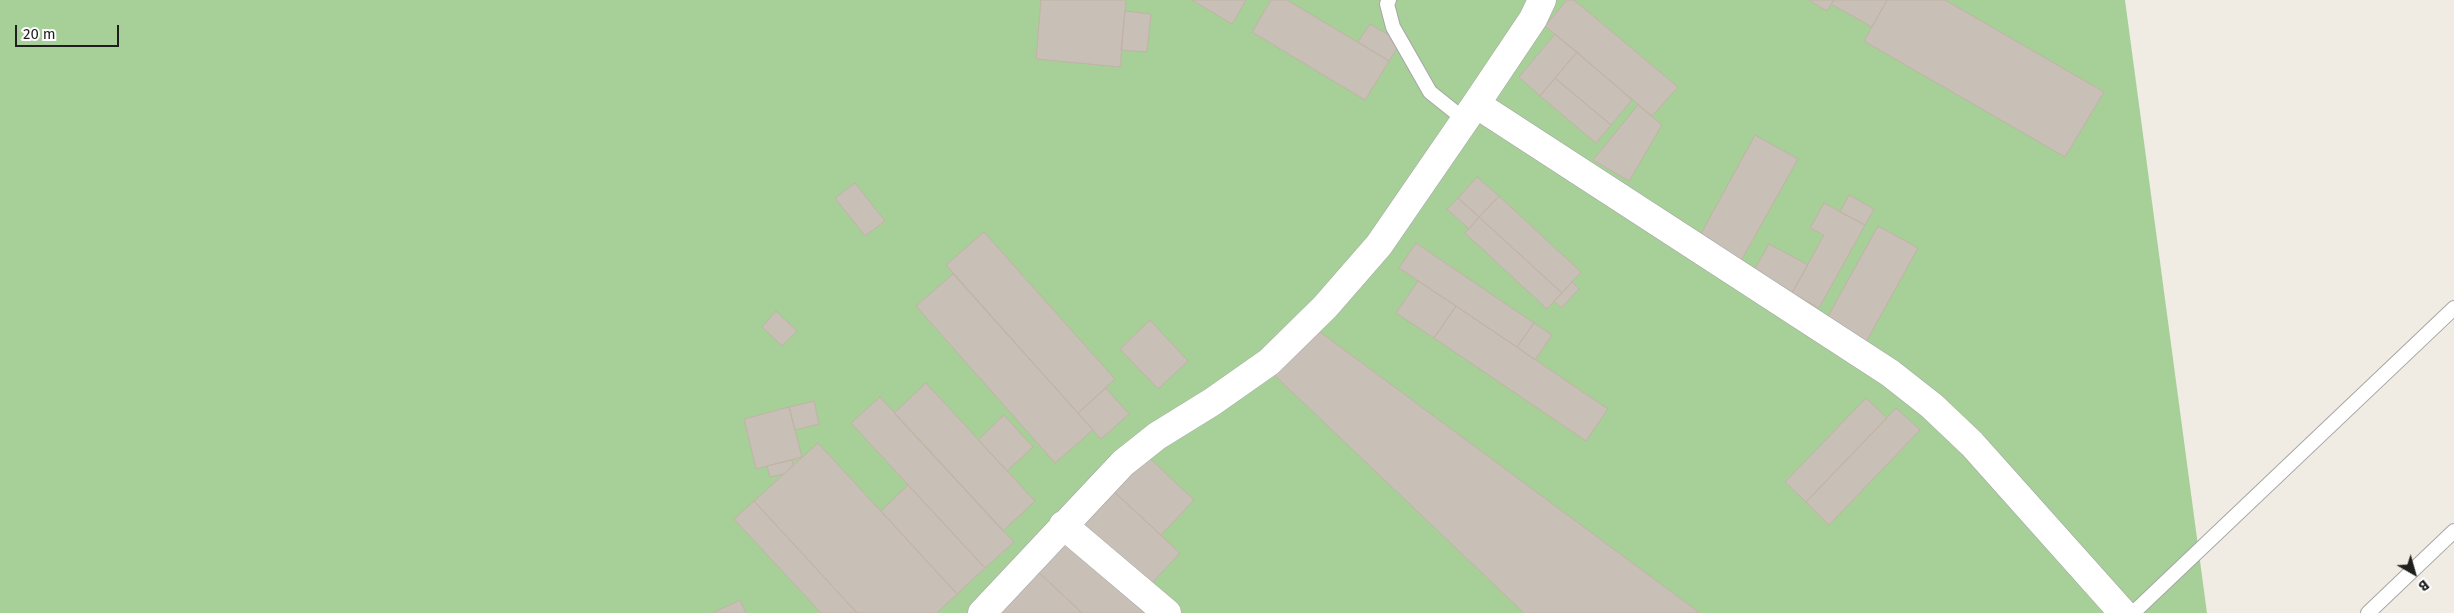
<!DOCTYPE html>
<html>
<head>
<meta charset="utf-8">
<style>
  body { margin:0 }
  #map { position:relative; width:2454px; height:613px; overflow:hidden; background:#f0ece4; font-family:"Fira Sans",sans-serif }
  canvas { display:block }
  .north { position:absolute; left:2389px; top:548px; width:50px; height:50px; -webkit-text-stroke:4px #fff; paint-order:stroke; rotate:142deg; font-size:14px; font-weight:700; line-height:20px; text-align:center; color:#1f1f1f }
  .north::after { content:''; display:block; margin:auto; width:18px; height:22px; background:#1f1f1f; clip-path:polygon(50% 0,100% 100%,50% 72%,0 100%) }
  .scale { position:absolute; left:15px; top:25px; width:104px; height:22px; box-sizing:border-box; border:2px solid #1f1f1f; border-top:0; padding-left:6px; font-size:15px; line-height:18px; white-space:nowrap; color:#1f1f1f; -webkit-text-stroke:4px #fff; paint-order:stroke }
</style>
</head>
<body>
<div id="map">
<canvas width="2454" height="613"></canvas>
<div class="north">B</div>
<div class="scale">20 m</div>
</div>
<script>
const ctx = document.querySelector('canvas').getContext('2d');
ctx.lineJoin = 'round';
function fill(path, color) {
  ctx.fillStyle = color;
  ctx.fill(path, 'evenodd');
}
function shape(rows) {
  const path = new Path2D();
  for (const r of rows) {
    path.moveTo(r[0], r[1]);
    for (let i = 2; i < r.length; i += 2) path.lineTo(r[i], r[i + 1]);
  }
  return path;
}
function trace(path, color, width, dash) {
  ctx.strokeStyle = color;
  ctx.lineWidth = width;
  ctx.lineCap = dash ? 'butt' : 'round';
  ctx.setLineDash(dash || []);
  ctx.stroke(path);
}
fill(shape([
  [0,0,2125,0,2207,613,0,613]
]), '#a6d098');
const building = shape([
  [1041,0,1126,0,1120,67,1036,59,1041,0],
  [1192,0,1246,0,1232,24,1192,0],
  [1271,0,1287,0,1389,61,1365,100,1252,32,1271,0],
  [1567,0,1574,0,1678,87,1652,116,1545,26,1567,0],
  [1809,0,1834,0,1827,11,1809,0],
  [1834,0,1887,0,1872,27,1831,4,1834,0],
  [1887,0,1945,0,2104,92,2065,157,1864,41,1887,0],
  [1125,11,1151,14,1147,52,1121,50,1125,11],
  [1370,24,1401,42,1389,61,1358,42,1370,24],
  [1555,34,1577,52,1540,96,1519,77,1555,34],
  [1577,52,1632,100,1611,125,1555,78,1577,52],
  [1555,78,1611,125,1596,143,1540,96,1555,78],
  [1638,105,1662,125,1629,181,1593,160,1638,105],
  [1755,135,1798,159,1738,266,1696,243,1755,135],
  [1477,177,1499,196,1479,217,1458,198,1477,177],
  [855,183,885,221,865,236,835,198,855,183],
  [1849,195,1874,209,1865,225,1840,212,1849,195],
  [1499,196,1581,272,1562,293,1479,217,1499,196],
  [1458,198,1479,217,1469,229,1447,209,1458,198],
  [1824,203,1865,225,1819,308,1792,293,1824,235,1810,228,1824,203],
  [1479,217,1562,293,1547,309,1465,233,1479,217],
  [1878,226,1918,248,1866,342,1826,320,1878,226],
  [984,232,1115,379,1078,413,946,265,984,232],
  [1416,243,1534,323,1517,347,1399,268,1416,243],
  [1769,244,1808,265,1792,293,1753,272,1769,244],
  [953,274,1093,430,1055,463,916,306,953,274],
  [1418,281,1456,306,1434,338,1396,313,1418,281],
  [1572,282,1579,289,1561,308,1554,301,1572,282],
  [1456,306,1608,409,1586,441,1434,338,1456,306],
  [776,311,797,331,782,346,762,327,776,311],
  [1150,320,1188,361,1158,389,1120,349,1150,320],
  [1534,323,1552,335,1535,360,1517,347,1534,323],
  [1312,326,1700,613,1524,613,1268,369,1312,326],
  [926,383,1035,501,1003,531,894,413,926,383],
  [1106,388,1129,414,1101,439,1078,413,1106,388],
  [880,397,1014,542,985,568,851,423,880,397],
  [1866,398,1887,418,1806,502,1785,482,1866,398],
  [814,401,819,424,795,430,789,407,814,401],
  [789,407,802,457,756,469,744,419,789,407],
  [1896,408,1920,430,1829,525,1806,502,1896,408],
  [1004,415,1033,447,1007,471,978,440,1004,415],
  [818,443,957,594,937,613,857,613,754,501,818,443],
  [1143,452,1194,500,1161,535,1110,488,1143,452],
  [792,460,793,465,784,474,770,477,767,466,792,460],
  [908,485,985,568,957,594,881,511,908,485],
  [1110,488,1180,553,1149,586,1079,521,1110,488],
  [754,501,857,613,821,613,734,519,754,501],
  [1062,535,1144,613,1082,613,1032,566,1062,535],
  [1032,566,1082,613,989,613,1032,566],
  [740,600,746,613,713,613,740,600]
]);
fill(building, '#c8bfb7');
trace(building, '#c2b3a6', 1);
const lane = shape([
  [1389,0,1387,4,1393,27,1430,92,1465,120],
  [2133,613,2454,308],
  [2368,613,2454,531]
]);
const street = shape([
  [1476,104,1890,373,1932,406,1972,444,2123,613],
  [1063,525,1167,613],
  [982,613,1123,463,1157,436,1212,402,1269,362,1325,307,1379,245,1476,104,1533,19,1542,0]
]);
trace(lane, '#a6a6a6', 16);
trace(street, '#a6a6a6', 29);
trace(lane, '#fff', 14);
trace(street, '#fff', 28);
</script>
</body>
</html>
